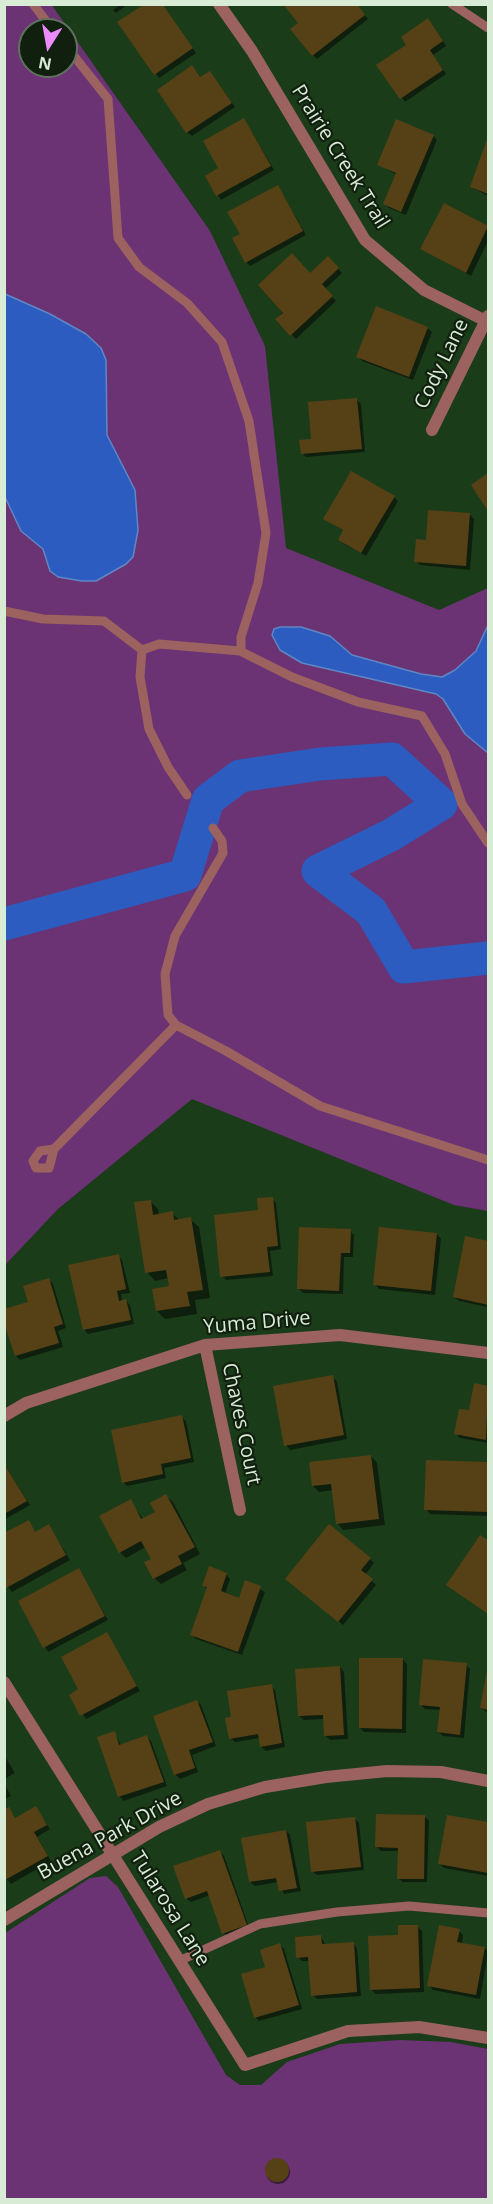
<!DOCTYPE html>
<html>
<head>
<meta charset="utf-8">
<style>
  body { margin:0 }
  #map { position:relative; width:493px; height:2204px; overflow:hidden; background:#1b3c19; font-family:"Open Sans",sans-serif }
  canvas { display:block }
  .frame { position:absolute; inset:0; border:6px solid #d7ebd5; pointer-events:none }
  .north { position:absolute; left:18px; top:18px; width:60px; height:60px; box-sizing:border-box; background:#111f0f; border:2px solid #60715e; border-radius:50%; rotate:191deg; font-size:16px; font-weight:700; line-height:24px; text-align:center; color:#d7ebd5 }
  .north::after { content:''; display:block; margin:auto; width:21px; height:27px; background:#ec8cfa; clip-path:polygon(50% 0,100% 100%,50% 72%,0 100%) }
</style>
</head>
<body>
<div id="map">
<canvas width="493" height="2204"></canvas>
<div class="frame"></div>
<div class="north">N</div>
</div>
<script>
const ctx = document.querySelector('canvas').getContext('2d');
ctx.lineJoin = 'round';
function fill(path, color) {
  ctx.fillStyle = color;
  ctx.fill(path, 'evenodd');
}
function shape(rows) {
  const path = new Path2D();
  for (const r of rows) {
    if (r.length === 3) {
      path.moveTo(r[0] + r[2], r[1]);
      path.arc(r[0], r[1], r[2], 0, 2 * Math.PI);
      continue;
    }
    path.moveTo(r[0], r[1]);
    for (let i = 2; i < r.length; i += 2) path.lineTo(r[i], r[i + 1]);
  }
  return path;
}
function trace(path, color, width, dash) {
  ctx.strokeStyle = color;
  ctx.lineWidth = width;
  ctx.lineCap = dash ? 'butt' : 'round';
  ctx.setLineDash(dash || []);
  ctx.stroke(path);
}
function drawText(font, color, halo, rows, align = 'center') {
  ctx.font = font + ' "Open Sans",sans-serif';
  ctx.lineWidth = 4.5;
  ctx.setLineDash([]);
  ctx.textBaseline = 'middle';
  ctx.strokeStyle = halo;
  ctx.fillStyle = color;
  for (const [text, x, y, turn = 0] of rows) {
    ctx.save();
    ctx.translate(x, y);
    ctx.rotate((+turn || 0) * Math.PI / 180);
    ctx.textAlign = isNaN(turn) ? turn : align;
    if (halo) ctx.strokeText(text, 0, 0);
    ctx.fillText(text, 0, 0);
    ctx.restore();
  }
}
fill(shape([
  [51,4,210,231,265,346,286,548,439,610,488,588,488,1211,454,1205,192,1099,58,1209,5,1265,4,5],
  [30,30,66,30,66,66,30,66],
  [106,1876,118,1887,226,2075,240,2085,261,2085,287,2062,340,2044,400,2040,451,2042,488,2049,488,2199,5,2199,5,1933,90,1878]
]), '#6b3373');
const water = shape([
  [5,294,50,314,86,334,101,348,106,360,107,435,135,490,138,530,133,557,126,564,96,581,82,581,58,577,50,571,43,549,21,531,5,497,5,294],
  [488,625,488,753,465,734,443,699,436,694,302,663,280,650,272,635,274,629,280,627,301,627,330,636,352,655,421,674,442,677,455,670,476,651,488,625]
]);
fill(water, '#2c5cbf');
trace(water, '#5f87c6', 1.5);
fill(shape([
  [121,4,128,4,116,13,113,10],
  [146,4,162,4,196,53,159,78,119,23],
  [356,4,368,19,317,59,313,55],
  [432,24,446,46,433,55,446,74,405,102,379,65,408,45],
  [196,71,201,78,214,77,235,107,192,136,187,132],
  [244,119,274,170,221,200,207,177,220,169],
  [433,136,437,140,406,215,389,208,385,204,397,175,378,164],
  [488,140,488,196,471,187],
  [278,186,306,235,250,266,246,262,242,235],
  [445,205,488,228,488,241,471,276,422,249],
  [328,258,342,273,325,289,336,301,296,339,277,319,310,275],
  [427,328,432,332,413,380,362,361,358,356],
  [357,400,361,404,365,452,306,457,302,453,313,441],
  [394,497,398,501,366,556,344,544,339,540,344,531,325,519],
  [470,515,474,519,470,570,420,565,416,561,427,541],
  [272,1199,276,1203,281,1249,270,1251,273,1276,226,1280,222,1276,260,1212],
  [150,1201,158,1209,159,1215,172,1213,180,1221,190,1219,199,1227,210,1298,195,1300,197,1314,165,1319,157,1311,171,1287,169,1278,155,1281,147,1272],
  [350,1231,354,1235,353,1257,344,1257,343,1294,303,1293,298,1288],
  [437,1234,441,1239,435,1295,379,1289,375,1284],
  [466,1238,488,1242,488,1307,459,1301,454,1297],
  [118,1256,122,1260,130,1293,121,1294,122,1302,126,1301,130,1305,134,1324,88,1334,84,1330],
  [49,1280,53,1284,66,1328,58,1331,63,1347,20,1360,16,1356],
  [332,1377,337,1381,347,1439,290,1450,286,1445],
  [475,1385,488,1388,488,1443,460,1438,456,1433,470,1412],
  [181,1417,186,1421,194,1462,164,1468,166,1478,127,1486,123,1482],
  [371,1456,377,1463,385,1525,343,1530,337,1523,333,1490,319,1492,313,1486],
  [427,1462,488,1464,488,1516,430,1514,426,1509],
  [4,1464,30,1505,4,1520],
  [166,1496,173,1502,200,1554,183,1563,187,1570,161,1584,154,1578,153,1559,146,1547,126,1558,120,1552,130,1501,143,1519,157,1512],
  [28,1522,36,1533,49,1526,70,1560,12,1592,4,1582,4,1535],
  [481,1537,488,1542,488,1614,448,1585],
  [370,1559,374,1563,365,1575,376,1585,343,1625,291,1583],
  [79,1570,108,1620,48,1652,20,1601],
  [226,1574,230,1579,225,1594,240,1600,246,1582,265,1592,242,1655,196,1639,192,1635,208,1590,204,1585],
  [107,1634,140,1691,86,1719,71,1695,80,1690],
  [403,1660,407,1664,406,1733,364,1732,360,1728],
  [466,1665,470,1669,464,1738,443,1736,439,1732,441,1710,425,1709,420,1704],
  [340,1667,344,1672,348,1739,330,1740,325,1735,324,1719,304,1720,299,1716],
  [488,1673,488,1713,481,1708],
  [271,1686,275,1690,285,1747,266,1751,261,1747,260,1738,235,1742,230,1738,233,1718],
  [197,1701,201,1705,216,1746,192,1755,198,1772,180,1779,176,1775,155,1717],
  [114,1732,121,1745,147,1737,151,1741,167,1786,124,1801,120,1797,99,1738],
  [4,1755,15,1773,4,1779],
  [4,1783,11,1796,4,1800],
  [36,1808,50,1829,37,1837,51,1861,11,1884,4,1876,4,1812,9,1809,16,1819],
  [425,1817,429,1821,427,1882,403,1882,398,1878,399,1851,381,1851,377,1847],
  [448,1817,488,1824,488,1876,444,1868,439,1863],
  [355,1819,359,1823,364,1870,317,1875,312,1871],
  [286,1831,290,1835,301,1891,284,1894,278,1882,255,1886,250,1882],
  [220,1851,224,1856,250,1930,228,1937,224,1933,210,1895,191,1902,186,1898],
  [417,1926,422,1931,424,1992,376,1994,371,1989,400,1937],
  [459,1931,463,1935,462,1944,485,1948,488,1952,480,1999,433,1990,429,1985],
  [321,1937,326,1945,353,1943,357,1948,361,1996,317,1999,313,1995,310,1961,302,1961,298,1957],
  [280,1945,284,1949,302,2009,259,2021,255,2017,267,1968],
  [278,2172,12]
]), '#0007');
trace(shape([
  [4,924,185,875,208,800,240,776,320,764,392,759,441,804,391,835,318,871,371,911,404,967,488,958]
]), '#2c5cbf', 33);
fill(shape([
  [283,4,357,4,365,15,312,56,290,29,298,23],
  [143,5,163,5,193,48,154,75,117,22],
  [428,18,443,41,430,50,443,70,400,99,376,65,406,45,401,37],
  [192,65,200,77,210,71,232,103,186,133,157,90],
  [244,118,271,166,216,196,205,176,218,168,203,141],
  [396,119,434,135,401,212,383,204,396,173,377,165],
  [488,136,488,194,470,187],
  [278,185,303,231,245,263,232,238,240,234,227,212],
  [444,203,488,226,466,273,420,249],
  [292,253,310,273,328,256,339,268,322,284,333,296,290,336,275,319,283,313,258,285],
  [376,306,428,327,409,377,356,357],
  [357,398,362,449,301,454,299,440,311,439,308,402],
  [351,471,395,496,361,553,338,540,343,530,323,519],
  [488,473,488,511,471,485],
  [428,510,470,513,466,566,414,562,416,539,426,540],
  [273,1197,278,1246,267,1247,270,1272,220,1277,214,1215,258,1210,257,1198],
  [151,1200,153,1215,173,1211,174,1220,191,1217,203,1290,187,1292,190,1306,156,1311,152,1289,169,1286,166,1270,145,1273,134,1202],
  [299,1227,351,1229,350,1253,341,1253,339,1291,297,1289],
  [379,1227,437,1233,431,1291,373,1285],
  [465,1236,488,1241,488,1305,453,1297],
  [119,1254,126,1289,117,1291,119,1301,126,1299,131,1320,83,1330,68,1265],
  [49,1278,63,1324,54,1327,59,1343,15,1356,4,1323,4,1309,28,1302,23,1286],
  [333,1375,344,1435,284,1446,273,1386],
  [474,1383,488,1386,486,1440,454,1434,459,1409,469,1410],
  [182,1415,191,1458,161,1464,163,1474,122,1483,111,1430],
  [371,1455,379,1519,336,1524,331,1484,312,1486,309,1462],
  [426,1460,488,1462,488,1512,424,1510],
  [4,1464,27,1501,4,1514],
  [166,1494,195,1547,178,1556,182,1564,153,1579,144,1562,151,1559,141,1541,119,1553,99,1516,131,1499,141,1519,155,1512,150,1503],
  [29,1520,35,1532,49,1524,66,1555,6,1588,4,1533],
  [329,1524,371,1558,361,1570,373,1579,338,1622,285,1579],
  [480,1535,488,1540,488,1614,446,1585],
  [209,1566,227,1573,221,1591,239,1598,245,1580,261,1586,238,1652,190,1635,207,1587,202,1586],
  [79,1568,105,1616,43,1648,18,1601],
  [107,1632,137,1686,80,1716,69,1695,78,1689,61,1657],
  [359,1658,403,1658,402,1729,359,1728],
  [423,1659,467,1663,460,1735,437,1732,440,1707,419,1705],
  [340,1666,344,1735,324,1736,323,1715,298,1716,295,1669],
  [487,1670,488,1671,488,1710,480,1708],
  [272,1684,282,1743,260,1747,258,1734,229,1739,225,1718,231,1717,227,1691],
  [197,1700,213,1742,189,1750,195,1768,174,1775,153,1716],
  [115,1731,119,1745,147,1735,164,1782,118,1797,97,1737],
  [36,1806,47,1825,34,1832,48,1856,5,1880,4,1810,9,1807,15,1818],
  [376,1814,425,1815,424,1879,397,1879,398,1848,375,1847],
  [447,1815,488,1822,488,1873,438,1864],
  [355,1817,361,1867,311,1872,306,1822],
  [286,1830,297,1888,279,1891,276,1878,249,1882,241,1838],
  [220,1850,247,1925,222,1934,207,1891,185,1899,173,1866],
  [398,1925,418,1925,420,1988,370,1990,368,1936,398,1935],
  [439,1925,460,1929,457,1942,485,1947,476,1995,427,1986],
  [321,1935,322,1944,354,1942,357,1992,311,1996,308,1957,296,1958,295,1937],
  [280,1943,299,2005,254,2018,241,1974,265,1967,260,1950],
  [277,2170,12]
]), '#564116');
trace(shape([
  [33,4,53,30],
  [452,4,488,28],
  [66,46,108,99,118,238,139,267,187,303,222,342,249,421,266,533,258,583,241,637,241,651],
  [4,611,43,619,104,621,142,650,140,677,149,729,168,767,187,795],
  [142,650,159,644,240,651,292,677,358,702,422,716,445,754,462,804,488,843],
  [213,828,222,841,223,853,175,936,165,974,168,1015,176,1025,226,1051,320,1106,488,1160],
  [54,1149,40,1151,33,1161,36,1168,49,1168,54,1149,176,1025],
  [179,1961,260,1924,337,1912,409,1906,488,1913]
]), '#9b6260', 9);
trace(shape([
  [219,4,252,51,365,240,424,290,488,322],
  [432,430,488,316],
  [205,1345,240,1510],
  [4,1416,26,1403,205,1345,340,1335,488,1353],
  [4,1682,245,2065,348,2031,419,2027,488,2038],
  [4,1920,159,1827,208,1804,265,1787,326,1777,387,1771,441,1772,488,1781]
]), '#9b6260', 12);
drawText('20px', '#d7ebd5', '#111f0f', [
  ["Prairie Creek Trail",340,157,58],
  ["Cody Lane",442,364,-64],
  ["Yuma Drive",257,1323,-5],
  ["Chaves Court",241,1424,78],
  ["Buena Park Drive",110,1836,-29],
  ["Tularosa Lane",170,1909,58]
]);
</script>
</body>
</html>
